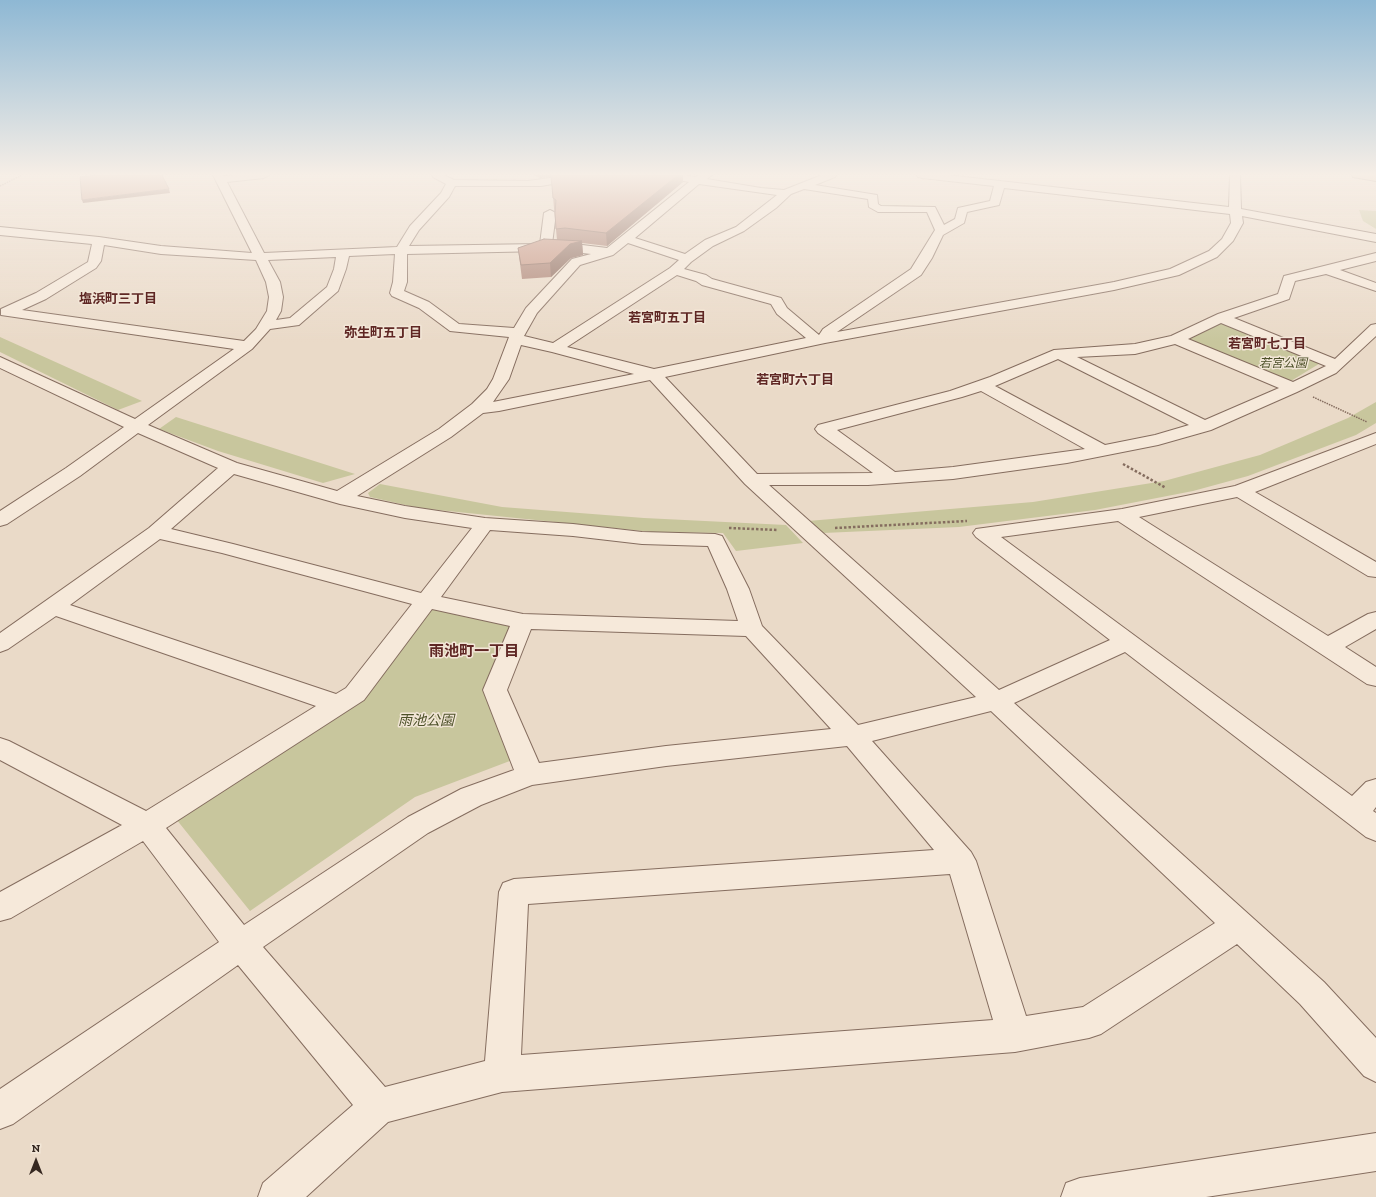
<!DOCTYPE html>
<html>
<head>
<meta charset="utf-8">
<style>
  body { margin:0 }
  #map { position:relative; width:1376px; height:1197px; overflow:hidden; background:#eadac8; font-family:"Zilla Slab",serif }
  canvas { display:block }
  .north { position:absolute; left:16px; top:1141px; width:40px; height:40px; -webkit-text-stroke:3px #f2e6d7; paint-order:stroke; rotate:0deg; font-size:11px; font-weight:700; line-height:16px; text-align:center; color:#362821 }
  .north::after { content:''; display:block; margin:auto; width:14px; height:18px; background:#362821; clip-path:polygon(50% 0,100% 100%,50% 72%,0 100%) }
</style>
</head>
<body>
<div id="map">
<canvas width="1376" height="1197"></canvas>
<div class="north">N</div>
</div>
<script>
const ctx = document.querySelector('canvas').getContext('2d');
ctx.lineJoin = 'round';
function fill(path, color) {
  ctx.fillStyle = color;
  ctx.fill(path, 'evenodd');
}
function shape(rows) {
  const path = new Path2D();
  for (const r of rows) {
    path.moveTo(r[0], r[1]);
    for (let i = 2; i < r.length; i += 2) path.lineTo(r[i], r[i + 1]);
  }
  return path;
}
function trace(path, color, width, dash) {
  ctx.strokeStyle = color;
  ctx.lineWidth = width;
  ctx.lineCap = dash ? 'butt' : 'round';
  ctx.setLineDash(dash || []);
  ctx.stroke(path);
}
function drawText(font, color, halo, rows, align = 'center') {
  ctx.font = font + ' "Zilla Slab","Noto Sans JP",serif';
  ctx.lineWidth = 3;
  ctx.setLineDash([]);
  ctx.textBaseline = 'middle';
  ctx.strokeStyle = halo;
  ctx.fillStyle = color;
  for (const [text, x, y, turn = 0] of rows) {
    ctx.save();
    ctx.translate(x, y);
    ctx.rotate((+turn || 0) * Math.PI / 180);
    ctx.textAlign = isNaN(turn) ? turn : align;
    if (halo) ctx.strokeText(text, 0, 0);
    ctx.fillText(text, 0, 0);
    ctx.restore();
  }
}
fill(shape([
  [1359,210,1376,211,1376,229,1363,221],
  [1221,322,1322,362,1286,384,1187,339],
  [0,337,142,401,118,410,0,352],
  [1376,402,1376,423,1356,435,1248,476,1193,491,1095,510,959,527,823,533,808,521,1033,502,1164,481,1260,455,1348,418],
  [176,417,355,474,323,483,218,451,159,429],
  [380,484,502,507,644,518,786,525,803,543,736,551,723,533,652,532,419,508,370,497,368,493],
  [427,606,513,624,485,687,515,759,415,797,250,911,168,809,361,697]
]), '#c8c69d');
const minor = shape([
  [213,175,223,175,224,176,239,175,269,175,264,178,227,182,264,253,397,247,410,226,441,193,446,184,433,177,432,175,444,175,454,180,528,181,571,175,592,175,587,178,541,186,455,186,449,197,419,230,409,246,540,244,544,213,550,210,556,213,552,244,566,243,607,248,689,182,663,177,662,175,684,175,695,177,700,175,712,175,707,179,761,188,784,190,822,175,836,175,835,177,815,185,877,195,878,204,881,206,935,207,944,225,955,219,958,208,990,201,994,186,922,178,918,177,917,175,947,175,1229,207,1230,175,1240,175,1241,209,1376,234,1376,242,1242,216,1243,223,1233,241,1217,257,1179,275,1114,290,825,343,665,377,757,474,873,473,818,433,815,429,818,425,950,391,990,377,1054,350,1135,344,1171,336,1218,314,1278,294,1284,276,1376,253,1376,261,1340,270,1376,283,1376,291,1326,274,1295,281,1289,299,1234,318,1335,359,1371,325,1376,324,1376,336,1336,373,1297,392,1211,430,1158,445,1067,463,953,479,868,485,769,485,999,690,1110,640,976,537,973,533,976,529,1122,509,1235,486,1376,433,1376,444,1255,492,1376,562,1376,577,1368,576,1237,497,1139,517,1328,636,1368,614,1376,612,1376,629,1345,647,1376,667,1376,686,1367,684,1118,521,1001,537,1352,796,1366,782,1376,779,1376,807,1373,811,1376,813,1376,841,1366,837,1125,652,1014,703,1324,982,1376,1038,1376,1082,1364,1076,1300,1004,1237,944,1101,1034,1089,1038,1015,1052,502,1092,388,1122,306,1197,258,1197,263,1183,353,1105,238,965,13,1124,0,1129,0,1089,219,942,143,841,11,918,0,921,0,892,122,825,0,760,0,738,9,741,146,811,316,706,56,616,8,649,0,652,0,633,149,528,218,468,138,433,80,476,7,524,0,526,0,511,66,468,124,427,0,368,0,357,135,419,234,349,1,315,1,309,36,293,88,262,92,244,0,235,0,227,99,237,161,246,252,253,213,175],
  [699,184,777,195,736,227,705,240,685,254,635,238,699,184],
  [1004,188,1230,214,1231,223,1222,239,1209,251,1170,269,1114,282,837,332,921,275,932,258,943,235,964,223,967,212,999,205,1004,188],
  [804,189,868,199,869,207,878,212,927,212,935,230,911,269,823,329,819,335,787,308,781,298,712,279,706,275,684,269,691,262,713,246,744,231,776,208,791,194,804,189],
  [628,243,679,260,670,268,553,343,524,336,537,313,580,265,613,255,628,243],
  [104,245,161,254,256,260,266,282,269,297,267,311,256,329,244,341,22,310,46,299,96,268,101,261,104,245],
  [543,251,566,251,591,254,572,259,526,308,514,328,459,324,429,302,404,291,407,282,407,254,543,251],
  [395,254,393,282,390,293,392,296,419,308,450,331,509,337,493,379,487,389,472,404,439,429,337,491,237,463,148,425,252,349,270,329,299,325,338,291,346,269,349,256,395,254],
  [336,257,334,269,327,287,290,318,276,320,281,311,283,297,280,282,268,260,336,257],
  [677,275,696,281,702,285,771,304,777,314,806,338,654,369,567,347,677,275],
  [1221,323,1326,366,1293,382,1188,339,1221,323],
  [1175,344,1279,388,1205,420,1077,357,1135,354,1175,344],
  [521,345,552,352,634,374,493,402,509,379,521,345],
  [1058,359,1189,425,1155,435,1105,445,995,386,1058,359],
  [650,380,745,484,976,697,858,725,762,626,749,589,722,536,715,534,642,532,573,524,485,518,405,506,357,496,451,437,483,413,499,411,650,380],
  [981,391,1085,449,953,467,895,472,837,430,962,397,981,391],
  [234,474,340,504,405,518,472,528,421,593,233,544,171,529,234,474],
  [490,530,573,536,642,544,708,546,727,589,738,621,523,614,441,597,490,530],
  [160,539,222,553,412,604,346,688,336,694,70,605,160,539],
  [432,609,510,626,483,690,514,770,461,789,408,817,244,925,166,828,364,700,432,609],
  [531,629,746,636,831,729,666,746,539,763,507,690,531,629],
  [991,711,1215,923,1083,1007,1026,1016,976,861,971,852,872,741,991,711],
  [847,746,934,850,514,879,503,883,499,892,485,1061,385,1087,263,947,428,833,481,805,532,785,666,766,847,746],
  [950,874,993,1020,521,1055,528,904,950,874],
  [1376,1133,1376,1171,1206,1197,1061,1197,1066,1183,1080,1178,1376,1133]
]);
const major = shape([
  [1352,175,1376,175,1376,181,1353,177,1352,175]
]);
trace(minor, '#856d5f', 2);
trace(major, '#533c32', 2);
trace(shape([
  [0,186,22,175],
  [1313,397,1367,422]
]), '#856d5f', 1.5, [1.5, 1]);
trace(shape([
  [1123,464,1166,488],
  [729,528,778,530],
  [835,528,967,521]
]), '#856d5f', 2.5, [2.5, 2]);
fill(minor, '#f6e9da');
fill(major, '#e9c8a4');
fill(shape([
  [534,175,683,175,683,182,607,246,582,243,583,255,571,258,551,277,522,279,518,248,557,240,551,176,540,178]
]), '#a97e6f');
fill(shape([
  [539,175,566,175,540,178],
  [678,175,683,175,683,182,607,246,606,233],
  [169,189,170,193,83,203,82,200],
  [582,241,583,255,571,258,551,277,550,263,570,244]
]), '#8a675a');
const building = shape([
  [97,175,162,175,169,189,82,200,80,177,97,175],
  [551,175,678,175,606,233,565,228,556,229,555,213,556,200,553,198,551,175],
  [544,239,582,241,570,244,550,263,521,265,518,248,544,239]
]);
fill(building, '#c59381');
trace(building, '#8a675a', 1);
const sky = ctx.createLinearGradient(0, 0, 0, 342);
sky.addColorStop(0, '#8eb8d4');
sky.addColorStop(0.51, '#f6eee6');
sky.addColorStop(1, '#f6eee600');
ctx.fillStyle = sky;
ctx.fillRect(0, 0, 1376, 342);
drawText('italic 12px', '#4d5129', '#f2e6d7', [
  ["若宮公園",1283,364]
]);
drawText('bold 13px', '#5f2724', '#f2e6d7', [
  ["塩浜町三丁目",118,299],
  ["若宮町五丁目",667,318],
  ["弥生町五丁目",383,333],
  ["若宮町七丁目",1267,344],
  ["若宮町六丁目",795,380]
]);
drawText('italic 14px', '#4d5129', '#f2e6d7', [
  ["雨池公園",426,721]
]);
drawText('bold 15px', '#5f2724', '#f2e6d7', [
  ["雨池町一丁目",474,652]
]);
</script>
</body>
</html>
